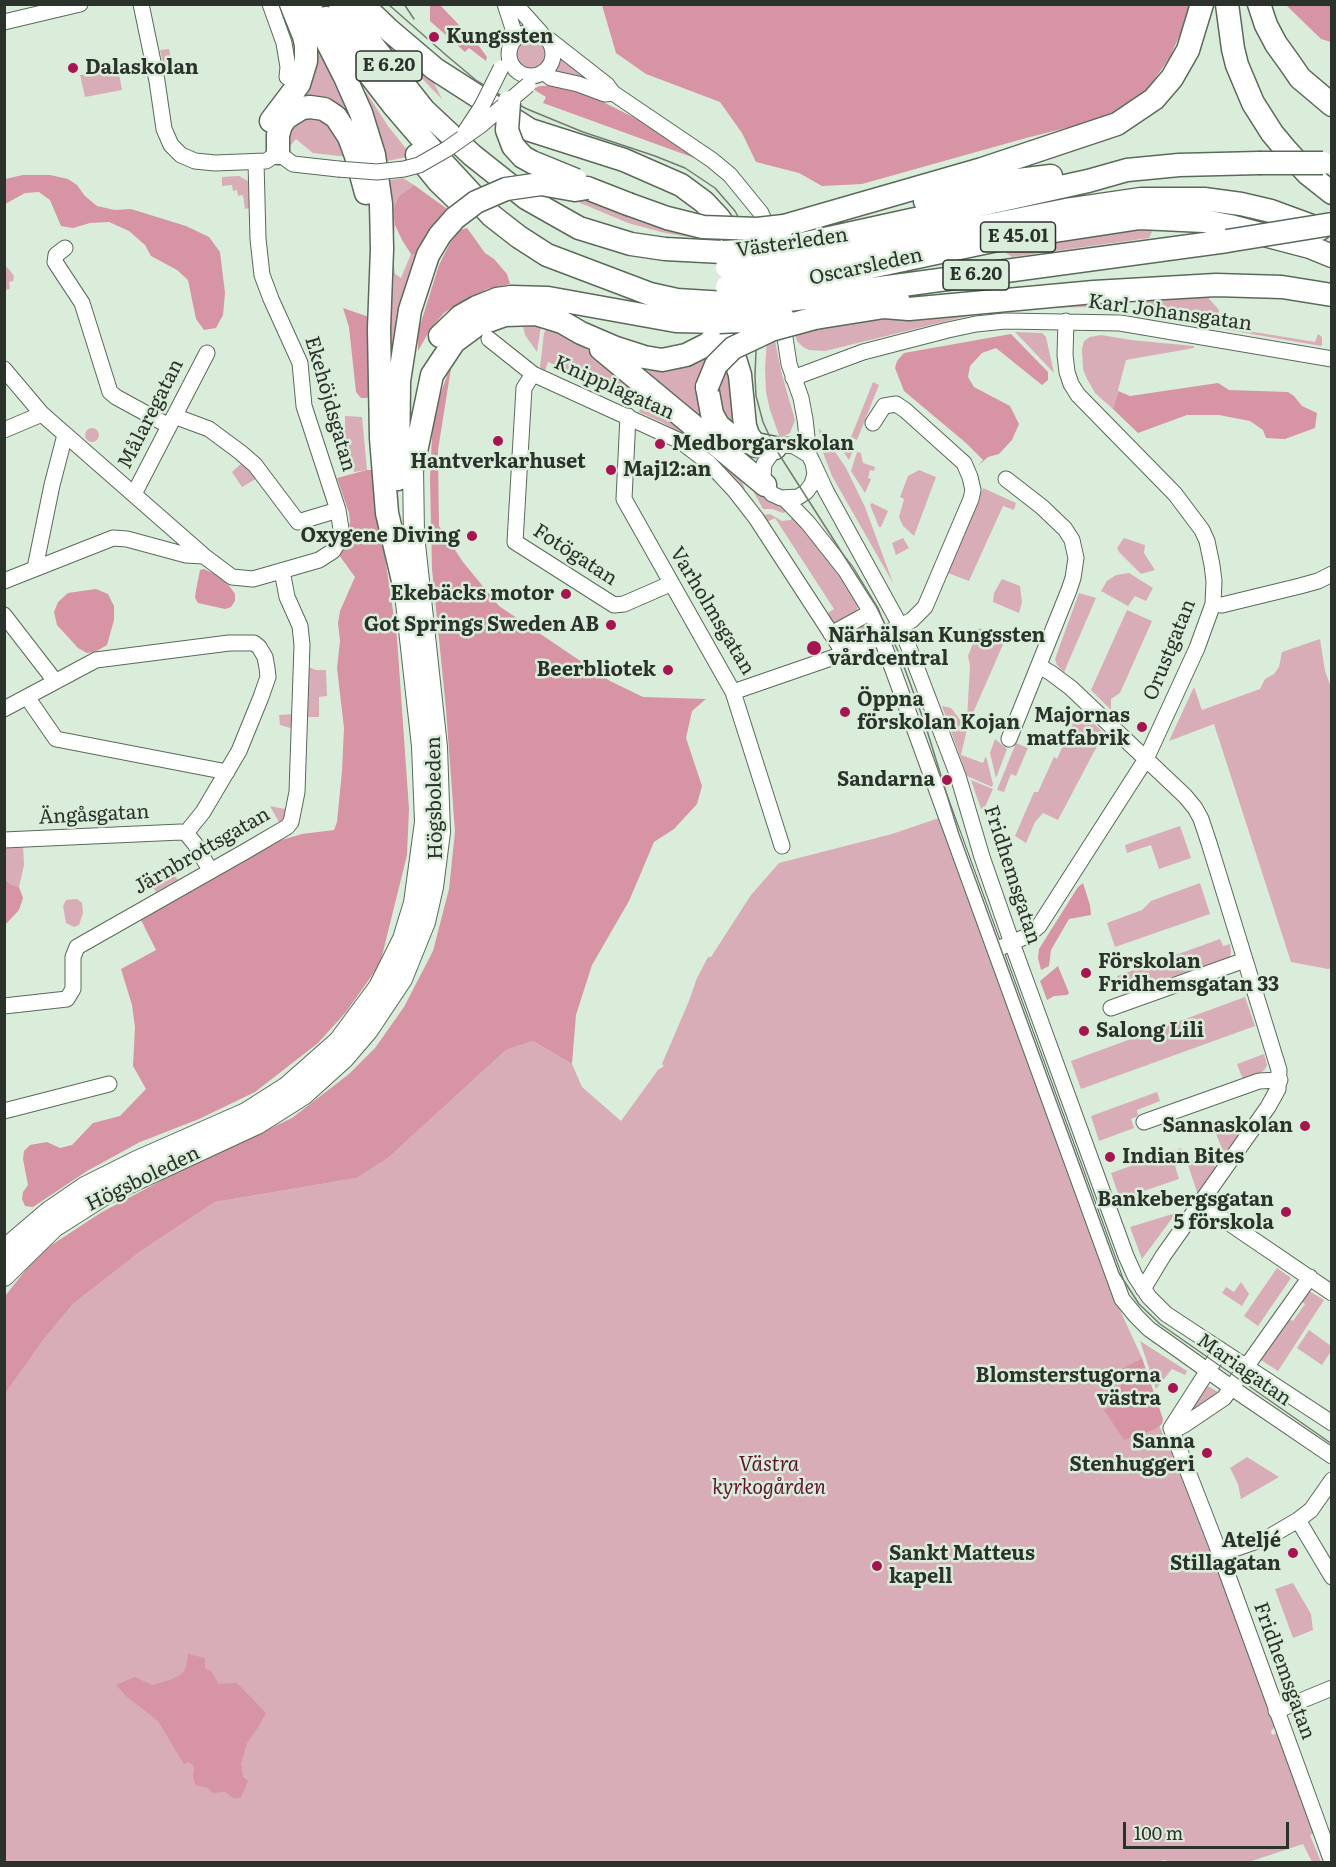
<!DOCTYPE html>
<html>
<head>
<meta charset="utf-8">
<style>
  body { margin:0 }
  #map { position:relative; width:1336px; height:1867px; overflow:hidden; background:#daedda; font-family:Literata,serif }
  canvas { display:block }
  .frame { position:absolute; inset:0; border:6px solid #2b322b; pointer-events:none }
  .scale { position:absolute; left:1123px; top:1822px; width:166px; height:27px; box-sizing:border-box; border:3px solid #2b322b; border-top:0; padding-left:8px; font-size:18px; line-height:21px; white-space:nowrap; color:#2b322b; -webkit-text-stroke:4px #daedda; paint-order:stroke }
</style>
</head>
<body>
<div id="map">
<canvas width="1336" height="1867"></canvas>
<div class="frame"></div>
<div class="scale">100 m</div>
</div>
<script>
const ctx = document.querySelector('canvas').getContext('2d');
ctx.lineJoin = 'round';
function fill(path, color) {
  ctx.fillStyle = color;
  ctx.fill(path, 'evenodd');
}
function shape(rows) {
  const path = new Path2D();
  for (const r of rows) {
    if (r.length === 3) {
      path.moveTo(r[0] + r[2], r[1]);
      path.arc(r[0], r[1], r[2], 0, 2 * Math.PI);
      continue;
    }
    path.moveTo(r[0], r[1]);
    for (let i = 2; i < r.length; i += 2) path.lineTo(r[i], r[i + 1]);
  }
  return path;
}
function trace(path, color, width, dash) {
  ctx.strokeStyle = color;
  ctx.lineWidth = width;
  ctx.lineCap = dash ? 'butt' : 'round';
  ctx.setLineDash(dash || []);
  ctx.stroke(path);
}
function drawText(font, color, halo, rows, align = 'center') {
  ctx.font = font + ' Literata,serif';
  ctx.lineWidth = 5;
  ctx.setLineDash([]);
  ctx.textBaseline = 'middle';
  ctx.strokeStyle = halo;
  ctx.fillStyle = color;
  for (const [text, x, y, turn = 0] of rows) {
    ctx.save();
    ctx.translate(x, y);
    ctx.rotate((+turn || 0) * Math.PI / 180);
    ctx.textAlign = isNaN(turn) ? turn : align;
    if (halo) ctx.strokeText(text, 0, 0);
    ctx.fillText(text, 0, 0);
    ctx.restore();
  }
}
fill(shape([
  [316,33,349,109,317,96,304,97],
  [530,54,15],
  [169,49,172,64,176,64,177,69,192,66,188,74,170,75,165,71,160,50],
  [397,50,432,79,442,99,429,86],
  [558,56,599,85,552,71],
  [118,68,122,90,85,97,80,75],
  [366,92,388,126,412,156,382,162,359,94],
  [295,118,327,119,348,157,313,153,296,139,290,146,287,127],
  [239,176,248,181,250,208,245,209,243,195,238,196,237,190,233,191,232,185,222,186,222,177],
  [403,178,414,185,399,196,393,209,395,225,392,251,395,274,401,278,411,254,418,254,407,281,397,322,390,399,385,181],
  [566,197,580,197,709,236,708,240,665,233,628,223],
  [1138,230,1153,230,1149,238,1012,257,1006,253,1057,242],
  [5,267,8,268,14,276,13,281,9,282,10,289,5,290],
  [1204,293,1219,310,1216,325,1221,326,1221,329,1202,325,1173,310,1134,302,1089,307,1042,308,972,315,825,351,809,350,803,347,797,341,794,331,915,313],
  [522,322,541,326,537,352,525,335],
  [1224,327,1315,342,1318,334,1322,337,1322,344,1321,346,1223,329],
  [547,328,571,338,590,352,741,478,745,490,742,491,722,464,689,438,661,422,639,412,641,406,627,394,548,362,545,371,542,370,540,367,544,333],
  [1015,332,1042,333,1046,337,1054,373],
  [1101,335,1131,340,1194,346,1194,348,1126,360,1113,409,1095,393,1087,379,1083,369,1082,349,1084,341,1090,337],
  [774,336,782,375,795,420,790,433,780,438,770,410,766,392,765,369,767,338],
  [708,355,710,358,709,426,628,361],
  [731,359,742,430,731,425,718,408,718,376],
  [873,382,879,385,857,440,851,437],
  [345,416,362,417,367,470,354,472,351,462,347,459,348,453,341,448,340,433,345,427],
  [92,435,7],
  [819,428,846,468,865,507,893,583,832,476,822,450],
  [836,437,855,446,849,460,836,441],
  [857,452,861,453,863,463,875,467,874,471,870,470,868,478,871,479,865,493,851,471],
  [244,461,259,477,242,487,232,472],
  [919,470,936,477,914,536,903,526,899,517,904,499,900,497,908,476],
  [746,478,790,510,783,513,772,509,763,509],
  [983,488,1016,503,1014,510,1003,506,969,581,948,573],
  [872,503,888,511,881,527,879,527,870,505],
  [770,514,782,521,790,520,797,516,802,529,831,559,859,605,855,614,844,622,829,625,825,615,834,609,775,518,767,522,763,515],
  [903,538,909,548,896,555,892,543],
  [1124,538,1145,545,1144,553,1155,570,1141,574,1119,552,1117,548],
  [1129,573,1153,588,1146,601,1135,596,1128,606,1101,591,1107,581,1116,575],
  [1002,579,1020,586,1022,602,1019,613,993,602,994,593],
  [1079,593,1096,598,1064,672,1057,665,1055,659],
  [1127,610,1152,621,1120,693,1111,699,1111,710,1091,690],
  [863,623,867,623,863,633,852,638,845,637,845,634],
  [979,628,995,634,999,629,1008,633,970,720,967,718,970,666,968,656],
  [1320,639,1325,671,1332,690,1332,968,1328,969,1291,962,1214,724,1169,741,1194,687,1202,710,1260,689,1265,679,1274,674,1279,667,1282,652],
  [308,667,316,670,326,670,327,696,319,697,319,717,302,717],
  [942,706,951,708,967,729,961,755,983,763,986,756,993,784,992,787,967,776],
  [1079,710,1104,733,1058,820,1043,813,1035,822,1026,843,1015,836,1034,792,1038,792,1054,757,1057,759],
  [295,714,294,729,280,725,279,715],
  [995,739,1007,749,996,778,990,753],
  [1016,743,1028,748,1016,776,1011,774,1004,792,997,790],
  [971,780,993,789,985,807,981,809],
  [270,806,290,810,286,820,280,824],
  [942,817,1113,1295,1142,1358,1136,1361,1160,1427,1166,1442,1171,1439,1275,1727,1271,1731,1272,1735,1277,1733,1314,1833,1310,1835,1321,1862,1312,1862,1303,1844,1249,1862,1173,1862,1163,1860,1160,1862,5,1862,5,1394,44,1339,73,1304,141,1251,215,1202,357,1178,388,1158,506,1050,533,1041,572,1064,582,1087,621,1121,658,1070,664,1066,662,1064,689,1001,697,978,708,957,711,957,751,895,779,863,892,834],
  [1180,826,1191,858,1159,869,1151,845,1127,853,1125,845],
  [23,845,24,865,19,887,10,884,5,879,5,846],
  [170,875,174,875,178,880,156,892,152,885,153,878],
  [1200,883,1210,914,1115,947,1107,923,1142,910,1151,901],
  [77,899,82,903,83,913,79,925,74,927,66,923,63,906,66,900],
  [1220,939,1223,946,1230,944,1231,952,1230,957,1124,994,1117,976],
  [1245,997,1255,1026,1081,1089,1071,1061],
  [1264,1054,1267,1065,1265,1069,1262,1072,1243,1080,1237,1064],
  [1157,1092,1160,1101,1137,1110,1138,1116,1131,1119,1134,1128,1099,1141,1091,1116],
  [1240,1125,1244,1128,1225,1156,1216,1134],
  [1181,1148,1186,1162,1175,1166,1179,1179,1120,1199,1111,1173],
  [1202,1157,1216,1167,1198,1195,1187,1162],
  [1176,1213,1142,1259,1130,1227],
  [1277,1268,1291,1278,1258,1326,1244,1316],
  [1241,1282,1249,1294,1242,1306,1222,1293,1226,1287,1234,1292],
  [1306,1289,1324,1300,1278,1371,1258,1358,1285,1317,1293,1321,1305,1304,1298,1299],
  [1309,1330,1331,1346,1331,1351,1322,1365,1297,1348],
  [1140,1341,1187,1371,1185,1375,1172,1369,1156,1389],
  [1206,1385,1220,1393,1184,1416],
  [1247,1457,1279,1477,1241,1499,1238,1484,1230,1468],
  [1293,1583,1311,1614,1313,1630,1293,1638,1275,1589]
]), '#d8adb7');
fill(shape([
  [430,5,440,5,479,46,487,57,486,61,469,48,465,52,430,21],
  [602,5,1190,5,1188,16,1170,57,1147,90,1106,118,1026,138,862,184,822,186,799,173,756,162,742,133,720,102,646,74,616,53],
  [1286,5,1331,5,1331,42,1321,39],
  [540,86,556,86,571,89,593,97,645,123,700,160,543,103,546,97,533,89],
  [23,175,50,175,68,179,77,185,85,196,97,206,115,210,131,209,186,226,209,237,220,252,225,293,223,315,216,328,204,330,196,319,188,280,177,270,151,256,145,245,129,231,109,222,90,223,73,228,61,226,50,200,39,192,25,193,5,204,5,179],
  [414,185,450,211,418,254,411,254,402,240,395,225,393,209,399,196],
  [467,228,485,253,494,259,507,274,510,284,487,289,445,312,431,328,418,351,418,332,439,265,450,243,460,230],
  [343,308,369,317,371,392,367,398,361,398,356,392,349,327],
  [1011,334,1048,372,1048,380,1042,385,996,348,982,353,970,366,968,377,974,387,1010,406,1019,424,1012,440,999,454,988,457,978,466,983,460,966,443,904,391,895,368,897,361,904,353],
  [452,362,438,450,439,526,463,562,499,606,610,681,643,697,706,699,692,711,686,738,702,786,697,804,674,829,654,842,629,901,592,965,576,1015,572,1064,533,1041,506,1050,388,1158,357,1178,215,1202,141,1251,73,1304,44,1339,5,1394,5,1296,29,1266,50,1246,102,1212,170,1176,292,1118,349,1074,375,1048,404,1007,433,951,449,889,455,832,446,709,432,569,430,478,433,415],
  [1218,383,1229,390,1288,392,1294,396,1302,406,1317,413,1315,428,1285,439,1266,438,1263,430,1250,421,1219,415,1187,415,1138,433,1113,409,1118,391,1130,396],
  [367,470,376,470,377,503,397,638,409,809,407,855,380,964,346,1012,318,1043,255,1092,199,1119,140,1142,87,1171,33,1207,25,1206,22,1199,23,1192,28,1185,23,1159,24,1151,30,1145,47,1142,60,1148,72,1145,93,1123,120,1116,146,1089,133,1066,135,1027,132,1005,121,969,156,950,140,918,278,841,302,834,334,830,337,822,342,771,344,728,337,668,340,641,338,623,340,611,355,577,339,555,348,538,350,522,349,513,337,478],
  [204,569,221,577,230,587,235,594,235,601,231,607,225,609,198,603,195,598,196,590,200,570],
  [96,589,108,594,114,606,114,620,107,645,95,652,87,653,78,648,57,625,54,612,58,602,68,593],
  [5,879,10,884,19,887,23,898,19,910,5,925],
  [1083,883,1090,905,1091,915,1069,919,1051,950,1049,966,1041,970,1038,958,1039,949,1078,887],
  [1058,966,1069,993,1067,995,1054,996,1047,1000,1040,981],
  [1142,1358,1163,1419,1162,1424,1155,1429,1124,1440,1104,1410,1112,1406,1117,1399,1123,1379,1122,1369],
  [188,1654,205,1658,205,1668,211,1671,219,1684,237,1683,266,1713,257,1729,247,1743,241,1764,243,1777,248,1781,241,1797,235,1799,225,1792,212,1793,208,1788,195,1785,193,1776,194,1769,193,1765,189,1762,184,1764,158,1721,126,1696,116,1685,135,1677,152,1685,170,1680,182,1674,186,1667]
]), '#d694a4');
const minor = shape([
  [141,4,157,81,164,129,171,145,181,155,195,161,215,163,266,161,278,153,293,164,338,169],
  [270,4,284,43,288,67,287,77],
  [505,4,516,38],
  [515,4,541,33],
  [4,22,80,4],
  [531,54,22],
  [547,38,607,85,613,93,712,160,730,175,761,213,770,235],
  [544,72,551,78,578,84,605,94,613,93],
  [65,248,56,255,55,262,82,303,110,392,116,397,169,426],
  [782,318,789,364,801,398,805,419,809,455],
  [489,339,533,374,680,441,709,463,735,491,756,518,838,644,843,654],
  [4,369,42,414],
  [533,374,524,388,515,542,614,605,624,604,670,584],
  [793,378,863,352,948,330,976,324,1005,321,1120,323,1332,359],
  [174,416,209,429,240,452,255,465,298,522,338,510],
  [628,416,624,499,733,692,782,846],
  [4,430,42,414,204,556,232,577,253,579,319,560,333,551,339,541,341,529,338,510,304,406,300,363,271,299,262,275,258,239,256,162],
  [813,463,815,474,812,484,806,492,798,497,781,498,772,494,765,485,763,475,764,464,775,448,786,445,794,446,809,455,813,463,826,491,901,627,958,776,982,857,1012,943,1126,1256,1135,1276,1149,1297,1166,1314,1332,1423],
  [1006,479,1042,507,1065,529,1072,540,1076,558,1073,578,1069,590,1009,739],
  [134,494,207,353],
  [785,499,808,523,846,571,871,612,881,637,1122,1299,1136,1316,1149,1329,1232,1388,1332,1456],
  [35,568,52,485,65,435],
  [4,581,113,538,127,539,186,555,204,556],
  [1213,604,1222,605,1300,586,1318,581,1332,574],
  [4,615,55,681],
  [831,634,871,612],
  [1039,666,1051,673,1071,688,1185,796,1195,808,1201,819,1209,843,1279,1070,1278,1089,1268,1107,1163,1256,1143,1289],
  [733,692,843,654,872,641,912,620,925,607,971,499,973,490,970,477,964,463,905,410,896,404,884,406,873,423],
  [27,697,56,739,227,772],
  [4,709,96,660,229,643,254,643,259,647,265,657,267,668,268,677,261,697,239,751,203,812,186,833],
  [4,840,181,832,186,833,195,844,210,870],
  [1002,947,1027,936,1039,926,1146,759,1197,648,1213,604,1214,581,1212,565,1207,541,1202,530,1175,494,1078,395,1071,384,1067,372,1065,355,1066,321],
  [4,1006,67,999,73,989,73,957,77,947,246,851,287,827,291,822,297,792,302,645,300,626,287,597,282,571],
  [1111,1008,1245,960],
  [4,1111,109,1084],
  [1144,1122,1259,1081,1280,1080],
  [1201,1204,1332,1293],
  [1221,1350,1171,1428,1220,1554,1332,1862],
  [1175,1422,1180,1427,1184,1425,1224,1398,1310,1277],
  [1298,1520,1332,1577],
  [1220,1554,1269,1537,1298,1520,1311,1510,1332,1480],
  [1276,1711,1332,1688]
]);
const major = shape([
  [4,1250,50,1211,85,1187,137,1161,246,1113,287,1087,339,1041,379,987,403,939,414,903,425,822,422,746,404,585],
  [4,1276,54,1227,104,1195,257,1124,303,1095,344,1058,368,1030,402,979,425,922,433,887,440,832,437,747,414,535,413,466]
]);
const highway = shape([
  [308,4,345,77,361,113,374,155,381,204,382,249,379,329,381,438,387,513,404,585],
  [340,4,424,110,472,155,526,198,579,228,631,244,665,249,723,252],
  [362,4,389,30,435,69,530,130,624,160,681,185,704,202,719,218,730,234,737,251,739,270],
  [1227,4,1233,49,1237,65,1253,103,1272,133,1287,151,1308,174,1332,193],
  [1259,4,1266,25,1276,44,1289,62,1300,78,1332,105],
  [326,18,394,106,443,163,492,216,519,237,547,255,650,294,677,300,725,303],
  [271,121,299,84,306,61,306,45,304,36,291,4],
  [278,153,278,135,281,125,286,118,302,108,310,107,324,109,336,117,349,137,356,156,366,193],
  [417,155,439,182,464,206],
  [587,188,628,204],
  [925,201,994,183,1051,176],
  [784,226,982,169,1117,124,1154,99,1172,78,1188,50,1202,4],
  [802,244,1088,181,1127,170,1179,165,1259,163],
  [807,262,1066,210,1141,199,1204,199,1241,204,1271,211,1320,229],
  [809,280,1002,239,1140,218,1204,221,1230,226,1310,247,1332,256],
  [814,297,1227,241],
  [884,307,909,309,1094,292,1216,285,1282,287,1332,295],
  [815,318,884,307,899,302],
  [727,333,740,375,745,426,748,435,756,446],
  [440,336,461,316,477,307,497,299,511,297,548,298,676,321,719,322],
  [601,349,765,485],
  [707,387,712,414,718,425,732,437,741,441,775,448],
  [413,466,432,375,454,342,477,325,505,315,536,314,562,322,581,333,616,348,644,357,662,360,686,355,708,344,725,327,734,308],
  [398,479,399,381,410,310,428,255,440,235,455,218]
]);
trace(minor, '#596a59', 17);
trace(major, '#596a59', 22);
trace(highway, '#596a59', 25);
trace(minor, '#fff', 15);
trace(major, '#fff', 20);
trace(highway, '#fff', 22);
trace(shape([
  [388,4,446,55,477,81,500,95,527,109,583,132,655,156,685,168,715,188,735,211,752,243,759,274,755,376,756,396,763,422,775,448,876,606,899,653,925,724,959,834,1119,1273,1139,1304,1160,1324,1332,1444],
  [404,4,414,19]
]), '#707b70', 1.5);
const minorBridge = shape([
  [465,132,482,106,501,68],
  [338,169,377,172,404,169,419,165,447,149,481,125,528,85]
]);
const highwayBridge = shape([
  [509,102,507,130,513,146,523,157,532,162,576,180],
  [1259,163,1323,163],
  [628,204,667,218,703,227,757,229,784,226],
  [455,218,476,202,506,189,541,184,575,190,587,188],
  [1227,241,1332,224],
  [723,252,763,250,802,244],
  [727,267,807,262],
  [727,287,769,285,809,280],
  [725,303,770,302,814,297],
  [719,322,784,319],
  [707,387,716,365,733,348,771,330,815,318]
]);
trace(minorBridge, '#596a59', 17, []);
trace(highwayBridge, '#596a59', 25, []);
trace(minorBridge, '#fff', 15);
trace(highwayBridge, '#fff', 22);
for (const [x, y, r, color] of [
  [434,37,6,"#a61451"],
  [73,68,6,"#a61451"],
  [498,441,6,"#a61451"],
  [660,444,6,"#a61451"],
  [611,470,6,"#a61451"],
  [472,536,6,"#a61451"],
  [566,594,6,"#a61451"],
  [611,625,6,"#a61451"],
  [814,648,8,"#a61451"],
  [668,670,6,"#a61451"],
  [845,712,6,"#a61451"],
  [1142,727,6,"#a61451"],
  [947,780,6,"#a61451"],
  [1086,973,6,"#a61451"],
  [1084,1031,6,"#a61451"],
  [1305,1126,6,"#a61451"],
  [1110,1157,6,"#a61451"],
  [1286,1212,6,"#a61451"],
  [1173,1388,6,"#a61451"],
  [1207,1453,6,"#a61451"],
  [1293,1553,6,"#a61451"],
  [877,1566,6,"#a61451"]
]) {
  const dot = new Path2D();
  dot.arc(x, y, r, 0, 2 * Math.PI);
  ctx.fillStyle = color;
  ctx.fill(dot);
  trace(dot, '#daedda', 2);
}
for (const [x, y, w] of [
  [389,66,66],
  [1018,237,75],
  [976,275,66]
]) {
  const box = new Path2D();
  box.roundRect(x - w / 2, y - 15, w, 30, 4.5);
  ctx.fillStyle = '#daedda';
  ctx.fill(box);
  trace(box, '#2b322b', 1.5);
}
drawText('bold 18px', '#2b322b', null, [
  ["E 6.20",389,66],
  ["E 45.01",1018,237],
  ["E 6.20",976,275]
]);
drawText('bold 20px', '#2b322b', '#daedda', [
  ["Kungssten",446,37,"left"],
  ["Dalaskolan",85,68,"left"],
  ["Medborgarskolan",672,444,"left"],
  ["Hantverkarhuset",498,462,"center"],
  ["Maj12:an",623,470,"left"],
  ["Oxygene Diving",460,536],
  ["Ekebäcks motor",554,594],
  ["Got Springs Sweden AB",599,625],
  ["Närhälsan Kungssten",828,636,"left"],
  ["vårdcentral",828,659,"left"],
  ["Beerbliotek",656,670],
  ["Öppna",857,700,"left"],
  ["förskolan Kojan",857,723,"left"],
  ["Majornas",1130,716],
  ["matfabrik",1130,739],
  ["Sandarna",935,780],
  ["Förskolan",1098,962,"left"],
  ["Fridhemsgatan 33",1098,985,"left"],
  ["Salong Lili",1096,1031,"left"],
  ["Sannaskolan",1293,1126],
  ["Indian Bites",1122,1157,"left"],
  ["Bankebergsgatan",1274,1200],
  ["5 förskola",1274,1223],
  ["Blomsterstugorna",1161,1376],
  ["västra",1161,1399],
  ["Sanna",1195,1442],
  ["Stenhuggeri",1195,1465],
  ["Ateljé",1281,1541],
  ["Stillagatan",1281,1564],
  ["Sankt Matteus",889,1554,"left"],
  ["kapell",889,1577,"left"]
], 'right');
drawText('20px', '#2b322b', '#daedda', [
  ["Västerleden",792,243,-8],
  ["Oscarsleden",866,267,-12],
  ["Karl Johansgatan",1170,313,8],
  ["Knipplagatan",614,388,24],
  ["Ekehöjdsgatan",330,404,74],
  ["Målaregatan",151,414,-63],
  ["Fotögatan",575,555,33],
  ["Varholmsgatan",712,611,59],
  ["Orustgatan",1170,650,-68],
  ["Högsboleden",435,798,-91],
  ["Ängåsgatan",94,815,-3],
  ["Järnbrottsgatan",202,851,-30],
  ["Fridhemsgatan",1012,875,72],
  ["Högsboleden",143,1179,-26],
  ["Mariagatan",1244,1370,35],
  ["Fridhemsgatan",1284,1671,70]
]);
drawText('italic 20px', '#611430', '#daedda', [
  ["Västra",769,1465],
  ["kyrkogården",769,1488]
]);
</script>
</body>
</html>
